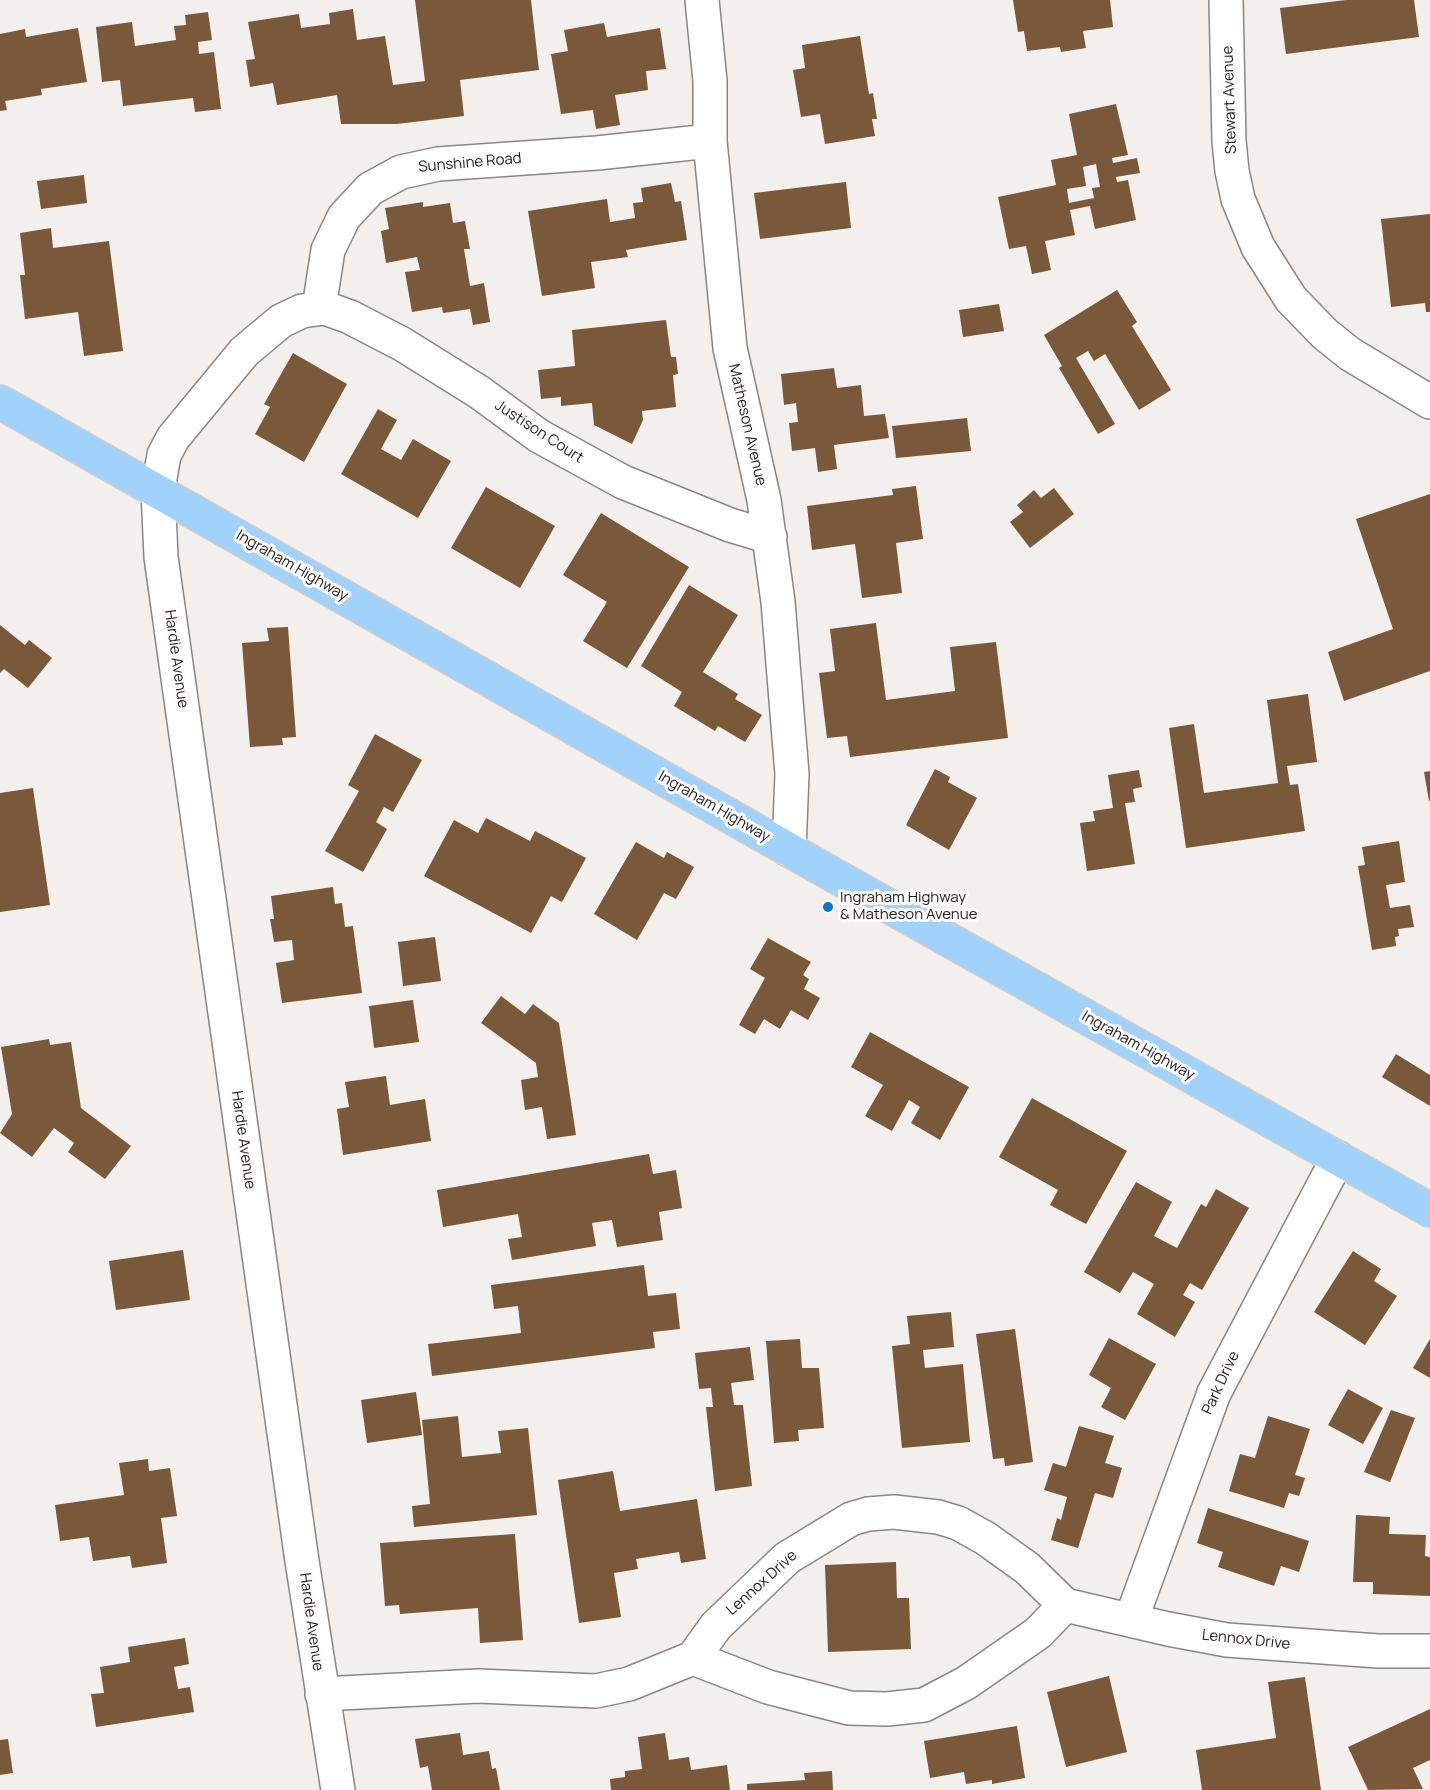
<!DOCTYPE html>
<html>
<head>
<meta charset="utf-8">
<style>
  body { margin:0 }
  canvas { display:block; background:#f2efed }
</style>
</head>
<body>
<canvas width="1430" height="1790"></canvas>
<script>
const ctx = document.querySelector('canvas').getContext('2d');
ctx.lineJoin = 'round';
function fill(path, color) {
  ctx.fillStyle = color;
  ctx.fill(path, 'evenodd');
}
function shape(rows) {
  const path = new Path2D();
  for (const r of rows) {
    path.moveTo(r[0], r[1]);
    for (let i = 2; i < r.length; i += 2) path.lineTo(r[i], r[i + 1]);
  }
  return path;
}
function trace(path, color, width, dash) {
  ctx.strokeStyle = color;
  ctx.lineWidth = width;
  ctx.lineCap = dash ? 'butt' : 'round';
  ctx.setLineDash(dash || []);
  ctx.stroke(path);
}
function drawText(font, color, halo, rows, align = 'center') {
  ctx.font = font + ' Manrope,sans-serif';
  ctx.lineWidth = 6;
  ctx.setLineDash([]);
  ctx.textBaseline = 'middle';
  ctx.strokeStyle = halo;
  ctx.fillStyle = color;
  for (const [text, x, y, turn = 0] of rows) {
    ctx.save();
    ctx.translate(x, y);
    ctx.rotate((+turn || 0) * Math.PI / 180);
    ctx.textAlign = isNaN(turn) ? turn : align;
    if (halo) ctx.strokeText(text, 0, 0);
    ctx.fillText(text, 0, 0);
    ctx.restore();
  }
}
fill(shape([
  [415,0,531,0,539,70,460,80,464,116,397,124,341,124,337,95,277,105,273,83,250,87,246,60,255,59,248,22,299,14,301,28,330,24,329,13,353,9,357,40,385,36,393,85,425,81],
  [1013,0,1110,0,1113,27,1083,31,1086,48,1061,52,1060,47,1027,51,1024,31,1018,32],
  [1346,0,1414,0,1419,37,1286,54,1280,8],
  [208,12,212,40,198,42,199,54,214,52,221,109,195,112,193,98,123,106,120,80,102,82,96,27,132,22,135,46,176,40,174,26,186,25,185,15],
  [604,23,607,37,660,28,666,69,646,71,648,90,615,95,620,125,596,129,593,110,561,114,551,54,568,51,564,30],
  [78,28,87,82,41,89,42,95,5,101,7,110,0,111,0,34,25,29,26,37],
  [860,36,869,94,873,93,877,119,872,119,875,136,825,144,820,114,801,117,793,70,805,68,802,45],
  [1116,104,1128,155,1112,158,1113,163,1137,158,1140,173,1116,177,1117,182,1128,180,1136,220,1095,229,1090,206,1070,210,1075,235,1045,241,1051,270,1032,274,1026,246,1009,249,998,197,1056,185,1051,160,1077,155,1069,114],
  [1096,164,1100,187,1092,188,1094,198,1069,203,1067,189,1086,186,1083,167],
  [84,175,87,203,41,209,37,181],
  [846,182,851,228,760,239,754,193],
  [671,183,675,202,681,201,687,240,626,250,628,257,591,262,595,288,542,296,528,211,607,199,610,222,635,218,633,203,643,202,641,188],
  [423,202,423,207,450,203,453,223,465,221,470,249,464,249,470,286,484,283,490,322,473,325,470,309,443,313,442,307,412,312,405,272,420,270,417,257,386,263,381,231,389,229,385,208],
  [1430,214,1430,312,1426,312,1425,303,1391,307,1381,219],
  [51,228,53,248,109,241,123,351,84,356,78,312,25,319,20,275,25,275,20,233],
  [1117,290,1137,322,1132,326,1171,390,1139,410,1105,354,1094,361,1088,351,1076,358,1115,424,1098,434,1059,368,1062,366,1044,335],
  [999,304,1004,331,963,337,959,310],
  [666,320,671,357,676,357,678,374,673,375,676,407,642,411,643,420,632,444,594,425,592,403,561,406,561,397,541,399,538,370,575,366,572,330],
  [293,353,347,384,304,462,255,434,270,407,264,404],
  [834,368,837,388,861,385,864,416,885,414,889,438,834,445,837,469,818,472,815,448,792,451,789,423,798,422,796,403,784,405,781,374],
  [378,409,397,420,381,449,401,460,413,439,451,461,418,518,341,474],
  [967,418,971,451,896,458,892,426],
  [916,486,923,539,896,543,902,593,862,598,855,544,812,550,807,506,893,495,892,489],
  [486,487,555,526,520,588,451,548],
  [1054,488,1074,514,1030,548,1010,522,1023,512,1017,505,1034,490,1041,498],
  [1430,494,1430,671,1344,701,1328,652,1393,629,1356,519],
  [601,513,689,567,627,668,583,641,607,602,563,575],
  [689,585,738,615,703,672,738,694,735,699,762,715,745,742,718,726,715,731,674,706,682,692,641,666],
  [876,623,886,700,955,691,950,647,996,642,1008,738,850,757,847,736,827,738,819,673,835,671,830,629],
  [0,625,25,645,29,640,52,658,28,688,4,669,0,673],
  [288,627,296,737,282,738,283,745,250,747,242,643,269,641,267,628],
  [1308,694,1317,762,1287,766,1290,785,1298,784,1305,831,1186,848,1169,728,1194,724,1204,793,1278,783,1267,700],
  [375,734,422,760,393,812,384,807,376,822,387,829,363,872,325,851,359,791,348,785],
  [935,769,950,777,948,782,977,798,949,850,906,825],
  [1139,770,1142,787,1133,789,1135,802,1125,803,1135,864,1087,871,1080,823,1095,821,1093,811,1113,808,1108,775],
  [1430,771,1430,801,1429,801,1424,772],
  [33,788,50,905,0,912,0,793],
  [486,818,530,841,535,831,586,858,562,902,551,896,531,933,424,876,454,820,478,833],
  [1399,841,1405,882,1386,885,1390,908,1410,905,1414,927,1398,929,1399,936,1395,937,1396,946,1372,950,1358,866,1365,865,1362,847],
  [636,842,664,858,667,852,694,867,676,899,664,893,637,940,594,914],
  [333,887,335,904,342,903,345,927,353,926,362,993,282,1003,276,963,294,960,292,940,274,942,270,919,274,919,271,896],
  [435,937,441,981,403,986,398,942],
  [768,938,811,962,803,975,809,979,804,989,820,998,808,1020,791,1010,780,1029,764,1019,755,1034,739,1025,765,978,750,969],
  [501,996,525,1014,533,1004,559,1023,576,1135,547,1139,542,1107,525,1110,521,1080,538,1077,536,1063,481,1023],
  [413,1000,419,1042,374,1048,369,1006],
  [870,1032,969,1087,940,1140,911,1123,920,1107,909,1100,892,1131,865,1116,883,1085,851,1067],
  [49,1039,50,1045,71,1042,81,1108,131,1146,105,1179,68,1152,74,1143,54,1128,32,1157,0,1133,12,1114,1,1047],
  [1396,1054,1430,1075,1430,1106,1382,1077],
  [386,1076,390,1105,425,1099,431,1141,343,1155,337,1109,349,1107,345,1082],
  [1032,1098,1127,1151,1086,1224,1050,1205,1058,1190,999,1157],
  [649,1154,653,1174,676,1170,682,1208,659,1212,663,1240,617,1247,612,1220,592,1223,596,1246,512,1260,508,1239,522,1237,518,1214,443,1227,437,1190],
  [1136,1182,1172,1202,1154,1236,1177,1248,1201,1204,1206,1207,1216,1189,1249,1208,1202,1290,1190,1283,1183,1295,1195,1302,1175,1337,1137,1314,1154,1284,1133,1272,1120,1293,1084,1272],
  [183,1250,190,1300,116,1310,109,1261],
  [1353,1251,1381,1269,1374,1281,1397,1296,1365,1345,1314,1312],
  [644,1265,648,1296,676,1293,680,1329,653,1332,655,1348,432,1376,428,1344,521,1333,518,1306,494,1309,491,1285],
  [951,1312,954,1347,923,1350,925,1368,963,1364,970,1442,902,1448,892,1346,910,1344,907,1316],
  [1015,1329,1033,1462,1005,1466,1004,1458,993,1459,976,1334],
  [1109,1338,1156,1364,1125,1420,1101,1407,1111,1388,1089,1375],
  [800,1339,802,1368,819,1368,824,1428,798,1430,799,1441,774,1443,766,1341],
  [1430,1339,1430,1378,1413,1368],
  [750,1347,754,1380,731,1383,734,1405,743,1405,752,1486,715,1491,706,1407,713,1407,711,1388,699,1389,695,1353],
  [1348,1389,1383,1408,1363,1444,1328,1425],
  [416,1392,422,1435,367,1443,361,1400],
  [1391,1410,1415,1418,1390,1482,1364,1472],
  [458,1416,462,1457,501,1453,498,1431,528,1428,537,1515,414,1527,412,1506,430,1504,422,1420],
  [1268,1416,1310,1429,1295,1475,1305,1478,1299,1496,1289,1493,1284,1508,1229,1491,1240,1454,1255,1458],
  [1079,1426,1114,1436,1105,1463,1122,1468,1113,1498,1095,1493,1078,1548,1051,1540,1057,1518,1061,1520,1067,1497,1044,1490,1053,1463,1066,1467],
  [148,1459,149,1471,170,1468,177,1516,161,1518,167,1563,132,1568,130,1556,93,1561,89,1537,60,1541,55,1505,124,1495,119,1463],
  [613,1471,620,1511,697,1499,706,1559,681,1563,679,1552,636,1559,638,1569,614,1573,621,1617,579,1623,558,1480],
  [1208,1508,1309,1541,1299,1572,1281,1566,1274,1586,1218,1567,1223,1552,1197,1543],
  [1356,1515,1390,1517,1389,1534,1426,1535,1425,1556,1430,1557,1430,1596,1373,1594,1373,1582,1353,1582],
  [515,1534,523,1640,480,1643,478,1608,400,1614,399,1605,385,1606,380,1543],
  [896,1562,897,1598,909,1598,911,1649,828,1652,825,1565],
  [185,1638,189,1664,174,1667,178,1689,190,1687,194,1712,96,1727,91,1694,104,1693,100,1667,130,1662,128,1647],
  [1109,1676,1127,1752,1066,1767,1047,1692],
  [1305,1677,1321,1790,1202,1790,1196,1750,1276,1738,1268,1682],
  [1430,1709,1430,1760,1413,1768,1423,1789,1368,1790,1348,1747],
  [1017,1726,1025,1778,992,1784,992,1780,966,1784,964,1772,930,1778,924,1741],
  [460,1733,463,1755,489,1751,492,1769,496,1768,500,1790,432,1790,428,1766,420,1768,415,1739],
  [665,1733,669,1760,689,1757,691,1770,727,1765,730,1790,611,1790,610,1779,625,1777,625,1771,642,1769,638,1737],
  [8,1739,13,1773,0,1775,0,1740],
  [832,1771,833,1790,747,1790,747,1784,805,1780,804,1773]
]), '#7a593a');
const minor = shape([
  [702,0,710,81,710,141,730,348,764,500,778,602,792,774,789,850],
  [1226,0,1229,141,1232,171,1238,199,1258,247,1291,299,1325,334,1350,354,1430,402],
  [319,308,328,250,344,217,370,189,401,172,438,164,597,153,710,141],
  [1131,1620,1214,1393,1338,1158],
  [693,1658,768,1687,849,1708,887,1709,924,1705,966,1683,1038,1633,1065,1605],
  [322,1694,478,1686,596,1691,629,1684,693,1658,716,1626,787,1558,851,1519,868,1514,894,1512,938,1517,958,1523,985,1538,1027,1568,1065,1605,1168,1629,1227,1640,1378,1651,1430,1651],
  [338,1790,302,1561,161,557,158,490,164,455,173,438,244,352,281,321,302,311,325,308,350,317,402,344,479,392,539,436,623,482,730,525,770,537]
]);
const major = shape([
  [0,402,846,882,1430,1210]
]);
trace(minor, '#898785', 36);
trace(major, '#cdcdcd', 36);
trace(minor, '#fff', 33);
trace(major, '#a0d2fb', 33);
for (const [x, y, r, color] of [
  [828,907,6,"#047bc5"]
]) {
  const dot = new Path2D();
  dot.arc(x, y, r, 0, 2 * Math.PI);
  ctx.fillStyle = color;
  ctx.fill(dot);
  trace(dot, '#fffdfb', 2);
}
drawText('15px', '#1c1c1b', '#fffdfb', [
  ["Stewart Avenue",1230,100,-92],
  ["Sunshine Road",470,163,-5],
  ["Matheson Avenue",747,425,77],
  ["Justison Court",539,432,33],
  ["Ingraham Highway",292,566,30],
  ["Hardie Avenue",176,659,82],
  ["Ingraham Highway",714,807,30],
  ["Ingraham Highway",1138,1046,29],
  ["Hardie Avenue",243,1140,82],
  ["Park Drive",1221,1383,-65],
  ["Lennox Drive",762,1583,-42],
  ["Hardie Avenue",311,1622,82],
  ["Lennox Drive",1246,1640,6]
]);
drawText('15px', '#1c1c1b', '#fffdfb', [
  ["Ingraham Highway",840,898],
  ["& Matheson Avenue",840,915]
], 'left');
</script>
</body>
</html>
